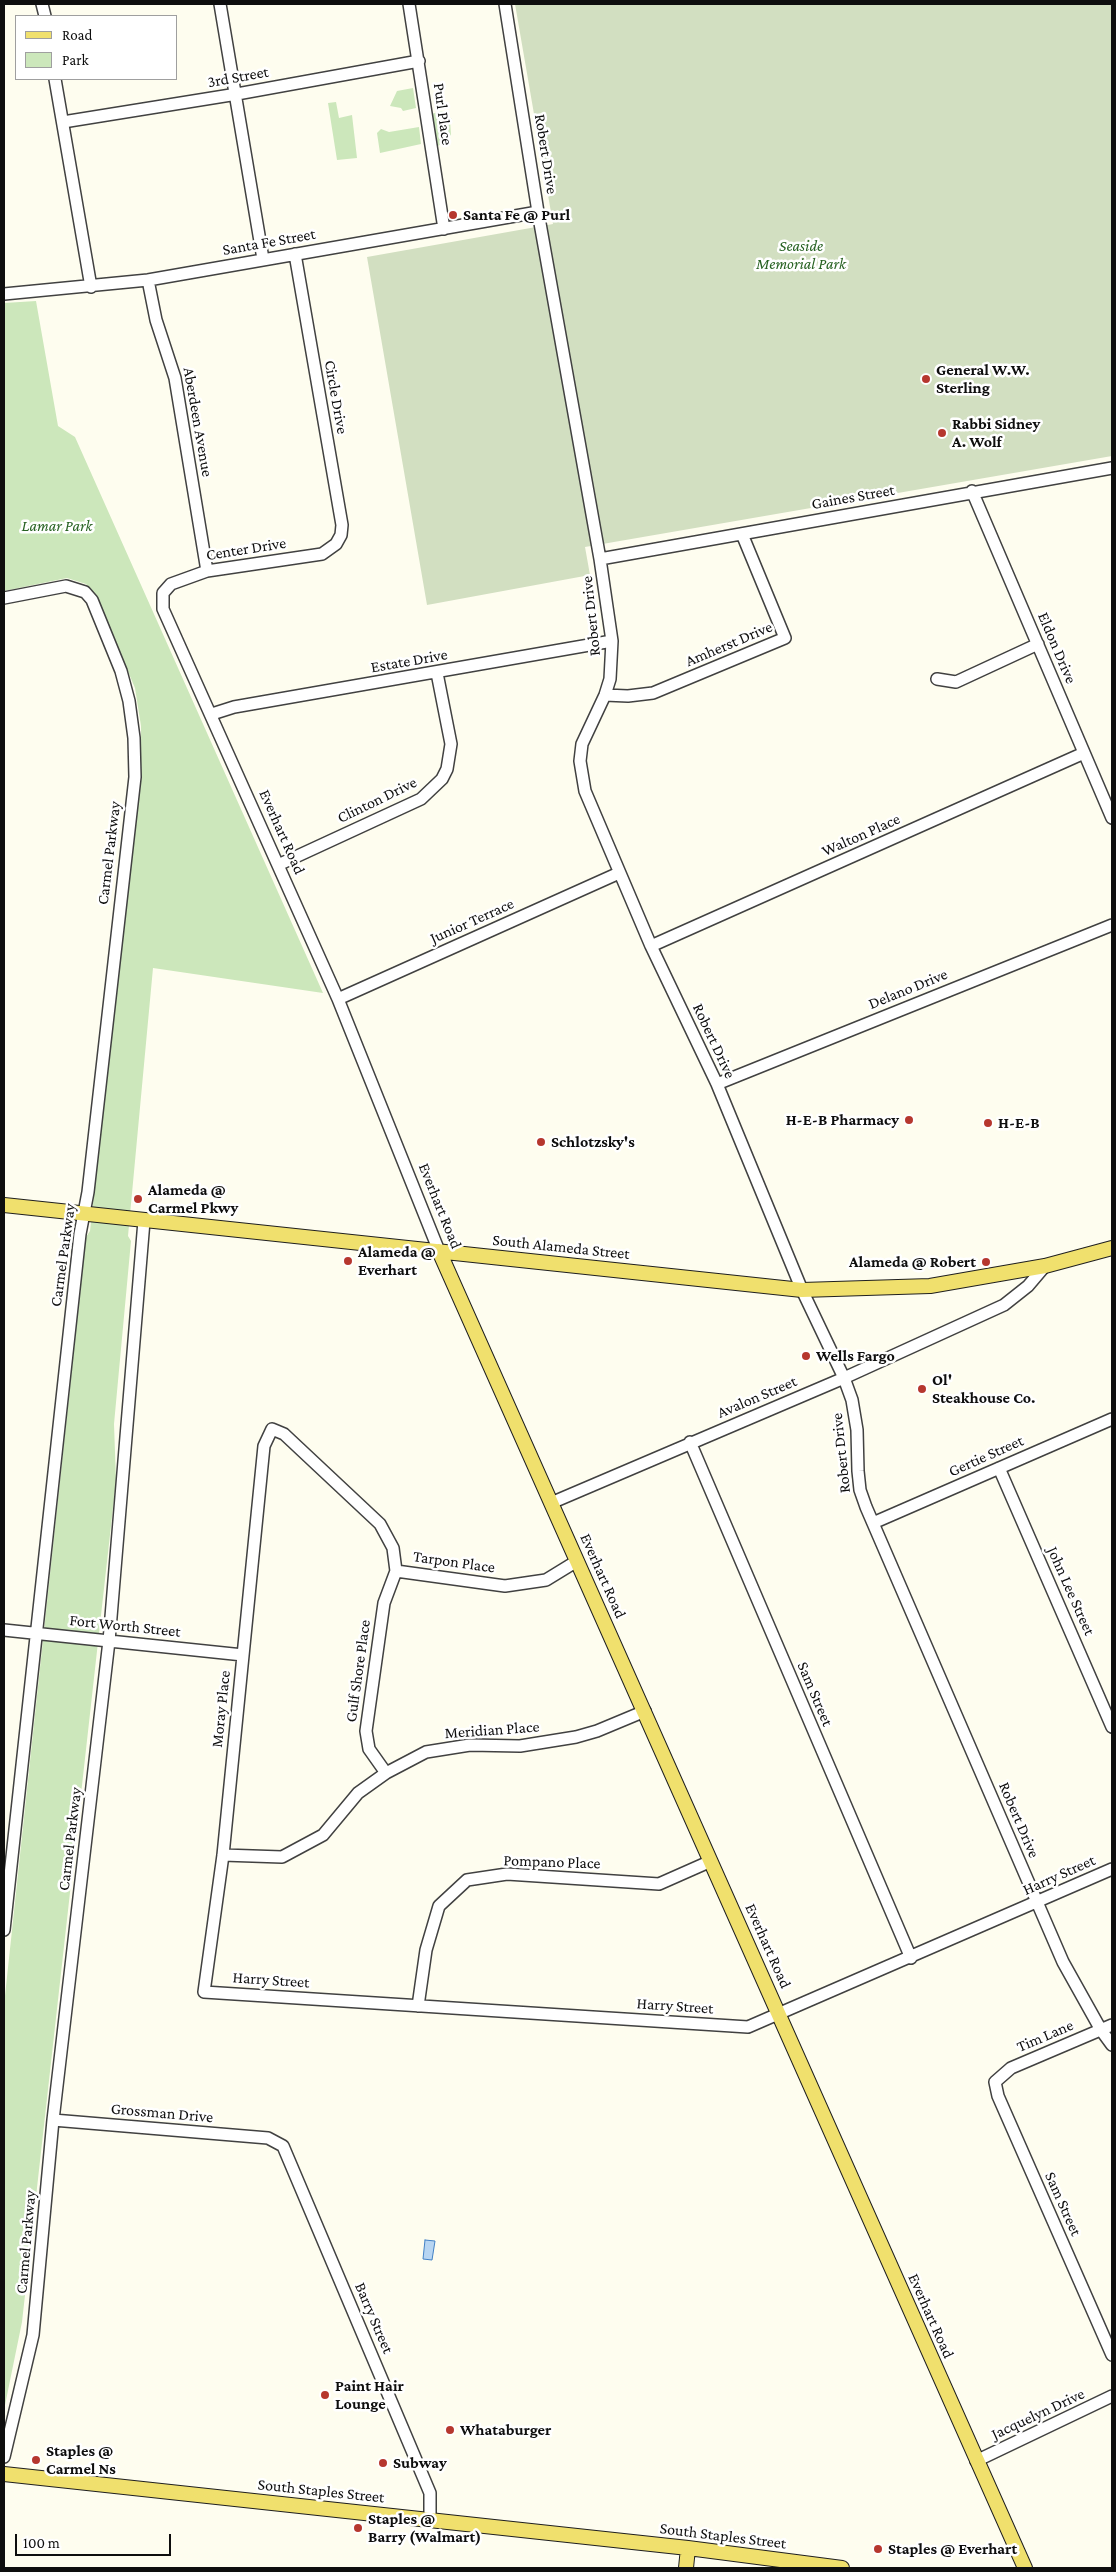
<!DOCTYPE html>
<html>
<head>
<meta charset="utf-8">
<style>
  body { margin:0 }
  #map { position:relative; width:1116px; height:2572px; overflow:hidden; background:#fefdef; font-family:"Crimson Pro",serif }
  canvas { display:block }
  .frame { position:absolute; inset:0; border:5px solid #0e0e0e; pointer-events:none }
  .legend { position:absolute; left:15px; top:15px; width:162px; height:65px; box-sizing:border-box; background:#fff; border:1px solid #9f9f9f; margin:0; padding:6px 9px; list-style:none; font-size:15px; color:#0e0e0e }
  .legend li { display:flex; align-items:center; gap:10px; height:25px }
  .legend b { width:25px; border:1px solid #9f9f9f }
  .scale { position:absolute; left:15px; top:2534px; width:156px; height:22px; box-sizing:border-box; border:2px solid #0e0e0e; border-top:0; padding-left:6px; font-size:15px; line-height:18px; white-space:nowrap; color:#0e0e0e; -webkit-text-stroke:4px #fff; paint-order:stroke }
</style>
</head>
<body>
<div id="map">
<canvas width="1116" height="2572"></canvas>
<div class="frame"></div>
<ul class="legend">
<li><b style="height:6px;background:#f0e06d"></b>Road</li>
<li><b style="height:14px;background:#cce7bb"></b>Park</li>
</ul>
<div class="scale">100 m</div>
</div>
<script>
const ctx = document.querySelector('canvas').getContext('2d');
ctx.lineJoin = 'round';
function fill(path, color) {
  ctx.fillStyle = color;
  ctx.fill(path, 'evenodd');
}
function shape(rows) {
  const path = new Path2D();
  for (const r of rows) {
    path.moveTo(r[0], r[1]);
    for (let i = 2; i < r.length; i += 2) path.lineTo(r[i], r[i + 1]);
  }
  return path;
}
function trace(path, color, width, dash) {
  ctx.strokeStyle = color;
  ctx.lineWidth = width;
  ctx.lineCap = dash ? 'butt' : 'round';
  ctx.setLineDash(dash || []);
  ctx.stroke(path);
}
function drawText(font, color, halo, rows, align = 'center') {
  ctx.font = font + ' "Crimson Pro",serif';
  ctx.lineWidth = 5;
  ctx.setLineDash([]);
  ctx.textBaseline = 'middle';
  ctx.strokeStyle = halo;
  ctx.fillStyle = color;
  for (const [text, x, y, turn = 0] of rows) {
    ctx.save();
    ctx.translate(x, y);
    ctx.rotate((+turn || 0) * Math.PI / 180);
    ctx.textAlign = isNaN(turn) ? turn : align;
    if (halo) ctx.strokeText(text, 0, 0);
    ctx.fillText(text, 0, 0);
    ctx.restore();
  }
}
fill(shape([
  [413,88,416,108,403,111,401,108,390,106,397,91],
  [336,102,339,118,352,115,357,158,337,160,328,103],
  [442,111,452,119,450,120,451,135,437,147,431,114],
  [419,127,421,144,380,153,377,133,381,129,389,132],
  [36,301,58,426,75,437,323,993,153,968,128,1236,131,1241,114,1424,116,1481,22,2322,4,2410,4,2005,86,1237,90,1231,141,762,141,726,135,688,96,596,86,584,67,578,4,591,4,303]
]), '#cce7bb');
fill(shape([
  [515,4,1112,4,1112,456,585,547,590,575,427,605,367,257,553,224]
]), '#d2dfc1');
const water = shape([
  [425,2240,435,2241,432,2260,423,2259,425,2240]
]);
fill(water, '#b7d5f2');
trace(water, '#4281c5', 1);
const minor = shape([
  [42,4,45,16],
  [220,4,263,259],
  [409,4,444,229],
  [505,4,538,212,600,559,612,641,610,679,605,695,582,744,580,761,585,791,651,946,717,1084,802,1290,844,1378,852,1400,857,1430,858,1471,860,1490,866,1507,1063,1962,1101,2030,1112,2045],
  [55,79,91,287],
  [63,122,237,94,419,61],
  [295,254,342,525,341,535,336,544,322,554,207,571,171,584,163,593,163,609,338,999,439,1251],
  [148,280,156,320,175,378,207,571],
  [4,294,148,280,538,212],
  [972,491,1112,818],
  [600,559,1112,468],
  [4,598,66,586,85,592,92,600,121,671,129,701,134,738,135,777,88,1192,80,1234,4,1930],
  [937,679,956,682,1038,644],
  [605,695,628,696,653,693,785,638,742,534],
  [212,714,234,707,612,641],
  [278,865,421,799,442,779,447,769,451,744,437,673],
  [651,946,1084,753],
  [338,999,619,873],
  [717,1084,1112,925],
  [690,1442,911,1958],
  [999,1468,1112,1727],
  [551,1503,844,1378,1004,1305,1028,1286,1045,1266],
  [873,1523,1112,1419],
  [396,1571,505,1586,546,1580,577,1561],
  [4,1630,243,1655],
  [386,1773,369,1749,366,1731,384,1603,396,1571,393,1548,380,1524,284,1434,272,1429,264,1446,223,1855,204,1992,748,2027,1112,1869],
  [223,1855,282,1857,323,1835,358,1793,386,1773,426,1752,470,1745,520,1746,576,1737,597,1731,645,1711],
  [418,2006,426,1950,439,1906,467,1880,507,1874,659,1884,711,1861],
  [1112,2025,1011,2068,995,2082,998,2096,1112,2355],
  [53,2120,268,2138,283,2146,430,2493,430,2520],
  [4,2457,33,2335,53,2120,109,1641,144,1221],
  [976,2461,1112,2396]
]);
const major = shape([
  [4,1205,802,1290,930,1286,1045,1266,1112,1248],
  [439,1251,1025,2568],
  [4,2474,688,2548,842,2568],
  [686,2568,688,2548]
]);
trace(minor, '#414141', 14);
trace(major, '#1f1f1f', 16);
trace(minor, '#fff', 11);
trace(major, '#f0e06d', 14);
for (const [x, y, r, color] of [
  [453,215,5,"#b6372e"],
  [926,379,5,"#b6372e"],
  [942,433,5,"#b6372e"],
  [909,1120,5,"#b6372e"],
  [988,1123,5,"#b6372e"],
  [541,1142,5,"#b6372e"],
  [138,1199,5,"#b6372e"],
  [348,1261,5,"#b6372e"],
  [986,1262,5,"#b6372e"],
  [806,1356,5,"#b6372e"],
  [922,1389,5,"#b6372e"],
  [325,2395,5,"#b6372e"],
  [450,2430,5,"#b6372e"],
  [36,2460,5,"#b6372e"],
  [383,2463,5,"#b6372e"],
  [358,2528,5,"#b6372e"],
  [878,2549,5,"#b6372e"]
]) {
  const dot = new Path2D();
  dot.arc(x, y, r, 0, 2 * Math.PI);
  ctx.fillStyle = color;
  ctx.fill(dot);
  trace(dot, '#fff', 2);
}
drawText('16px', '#0e0e0e', '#fff', [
  ["3rd Street",238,77,-10],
  ["Purl Place",443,114,82],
  ["Robert Drive",546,154,81],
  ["Santa Fe Street",269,242,-10],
  ["Circle Drive",336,397,80],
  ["Aberdeen Avenue",198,422,80],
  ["Gaines Street",853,497,-10],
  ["Center Drive",246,549,-9],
  ["Robert Drive",591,616,-96],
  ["Amherst Drive",729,644,-23],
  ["Eldon Drive",1057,648,67],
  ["Estate Drive",409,661,-10],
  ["Clinton Drive",377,800,-26],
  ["Everhart Road",282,832,66],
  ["Walton Place",861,835,-24],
  ["Carmel Parkway",109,853,-83],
  ["Junior Terrace",472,921,-24],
  ["Delano Drive",908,989,-22],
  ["Robert Drive",714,1041,65],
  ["Everhart Road",440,1206,68],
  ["South Alameda Street",561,1247,6],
  ["Carmel Parkway",63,1255,-82],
  ["Avalon Street",757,1397,-23],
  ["Robert Drive",841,1453,-96],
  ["Gertie Street",986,1456,-24],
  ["Tarpon Place",454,1562,8],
  ["Everhart Road",603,1576,66],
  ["John Lee Street",1071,1591,66],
  ["Fort Worth Street",125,1626,6],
  ["Gulf Shore Place",358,1671,-82],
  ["Sam Street",815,1694,67],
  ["Moray Place",221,1709,-84],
  ["Meridian Place",492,1730,-4],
  ["Robert Drive",1019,1820,67],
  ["Carmel Parkway",70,1839,-83],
  ["Pompano Place",552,1862,2],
  ["Harry Street",1059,1875,-24],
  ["Everhart Road",768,1946,66],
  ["Harry Street",271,1980,4],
  ["Harry Street",675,2006,4],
  ["Tim Lane",1045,2036,-23],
  ["Grossman Drive",162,2113,5],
  ["Sam Street",1063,2204,66],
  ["Carmel Parkway",26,2242,-85],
  ["Everhart Road",931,2316,66],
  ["Barry Street",374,2318,67],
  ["Jacquelyn Drive",1038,2414,-25],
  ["South Staples Street",321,2491,6],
  ["South Staples Street",723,2536,7]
]);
drawText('bold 16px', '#0e0e0e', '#fff', [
  ["Santa Fe @ Purl",463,215],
  ["General W.W.",936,370],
  ["Sterling",936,388],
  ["Rabbi Sidney",952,424],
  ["A. Wolf",952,442],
  ["H-E-B Pharmacy",899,1120,"right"],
  ["H-E-B",998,1123],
  ["Schlotzsky's",551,1142],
  ["Alameda @",148,1190],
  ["Carmel Pkwy",148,1208],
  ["Alameda @",358,1252],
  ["Everhart",358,1270],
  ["Alameda @ Robert",976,1262,"right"],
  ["Wells Fargo",816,1356],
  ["Ol'",932,1380],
  ["Steakhouse Co.",932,1398],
  ["Paint Hair",335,2386],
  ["Lounge",335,2404],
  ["Whataburger",460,2430],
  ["Staples @",46,2451],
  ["Carmel Ns",46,2469],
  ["Subway",393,2463],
  ["Staples @",368,2519],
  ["Barry (Walmart)",368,2537],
  ["Staples @ Everhart",888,2549]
], 'left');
drawText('italic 16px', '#276222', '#fff', [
  ["Seaside",801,246],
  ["Memorial Park",801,264],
  ["Lamar Park",57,526]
]);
</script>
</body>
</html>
